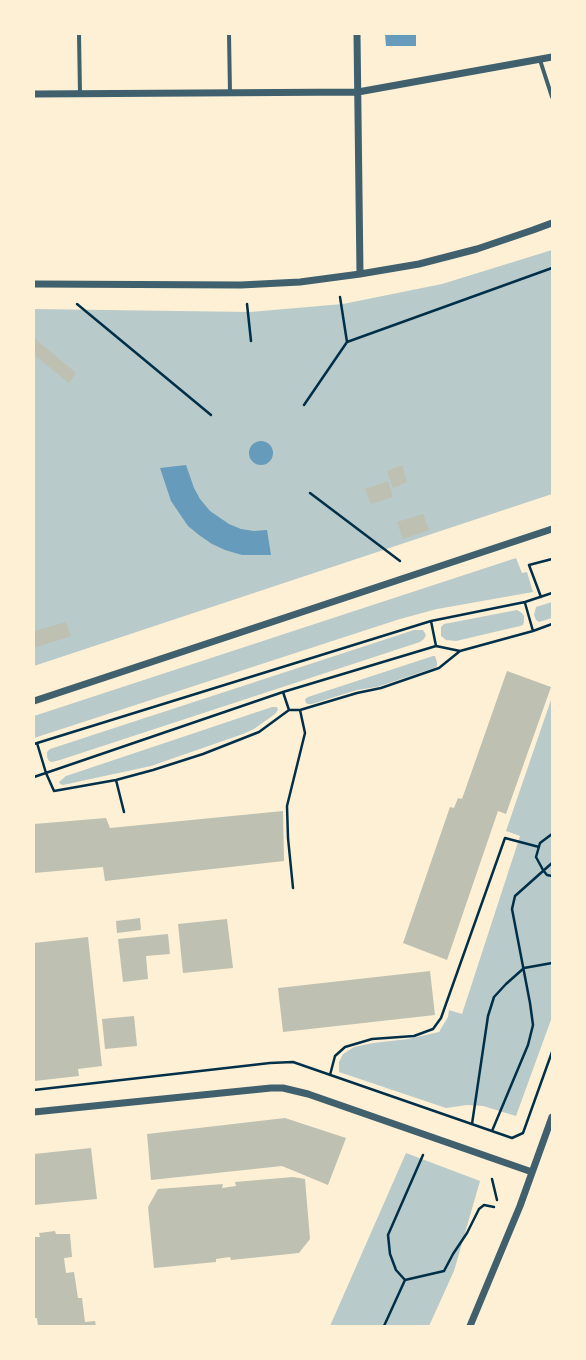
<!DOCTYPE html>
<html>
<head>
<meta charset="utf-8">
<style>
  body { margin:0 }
  #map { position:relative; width:586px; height:1360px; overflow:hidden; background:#fdf0d5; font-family:Karla,sans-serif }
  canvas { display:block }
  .frame { position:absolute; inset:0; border:35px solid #fdf0d5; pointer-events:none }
</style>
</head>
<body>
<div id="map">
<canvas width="586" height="1360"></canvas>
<div class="frame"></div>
</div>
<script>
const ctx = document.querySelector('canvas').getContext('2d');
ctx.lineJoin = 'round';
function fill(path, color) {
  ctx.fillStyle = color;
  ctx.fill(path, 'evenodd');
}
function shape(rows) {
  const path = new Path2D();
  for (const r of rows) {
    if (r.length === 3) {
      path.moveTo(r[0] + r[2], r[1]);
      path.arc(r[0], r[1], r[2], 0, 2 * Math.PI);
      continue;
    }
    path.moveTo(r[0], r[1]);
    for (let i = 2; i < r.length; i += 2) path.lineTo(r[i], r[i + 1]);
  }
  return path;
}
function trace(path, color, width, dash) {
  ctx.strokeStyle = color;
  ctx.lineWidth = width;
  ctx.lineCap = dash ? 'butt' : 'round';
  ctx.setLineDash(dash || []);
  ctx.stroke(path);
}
fill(shape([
  [552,250,552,494,34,666,34,309,250,312,343,304,442,284],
  [516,558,522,573,527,572,533,592,437,609,400,619,34,738,34,716],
  [552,602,552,618,539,622,536,620,534,615,536,607],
  [517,610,522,613,524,616,524,622,523,625,520,626,456,641,446,640,441,636,441,627,444,624],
  [414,630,423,630,426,635,424,639,420,642,60,760,52,762,49,761,47,757,47,752,50,749],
  [433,656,435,656,437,662,437,666,434,668,377,687,357,690,312,704,308,704,306,703,305,699,308,697],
  [552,697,552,1017,516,1116,483,1106,467,1105,446,1108,339,1072,339,1062,343,1054,354,1047,373,1043,408,1039,439,1032,448,1017,449,1010,462,1014,520,836,506,831],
  [272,707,277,707,278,710,275,714,254,729,243,734,151,766,63,785,60,784,59,782,66,776],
  [406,1153,480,1181,454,1271,429,1326,330,1326]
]), '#b9caca');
fill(shape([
  [385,34,416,34,416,46,386,46],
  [261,453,12],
  [186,465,194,488,200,499,210,511,229,524,241,529,254,531,267,530,271,555,242,555,225,550,212,544,199,535,188,526,171,501,160,468]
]), '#669bbc');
fill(shape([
  [34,338,76,373,69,383,34,355],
  [402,465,407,482,393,488,387,471],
  [388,481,393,497,371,504,365,489],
  [423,514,429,530,403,539,397,522],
  [66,622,71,636,34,648,34,631],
  [507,671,551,687,506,814,498,811,447,960,403,943,450,807,454,808,458,798,462,799],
  [283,811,284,861,105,881,103,867,34,873,34,824,106,818,110,828],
  [140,918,141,930,117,933,116,921],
  [227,919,233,968,183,973,178,924],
  [168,934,170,954,146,956,148,979,123,982,118,939],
  [88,937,102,1066,78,1069,79,1076,34,1081,34,943],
  [430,971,435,1015,283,1032,278,988],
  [134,1016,137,1046,105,1049,102,1019],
  [285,1118,346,1138,328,1185,282,1166,151,1180,147,1134],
  [91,1148,97,1199,34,1205,34,1154],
  [293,1177,305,1179,310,1239,299,1253,231,1260,230,1257,216,1259,216,1262,154,1268,148,1207,158,1189,223,1184,222,1188,236,1186,235,1182],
  [55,1231,56,1234,70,1234,72,1257,64,1258,66,1273,74,1272,78,1298,82,1298,85,1322,95,1321,96,1326,38,1326,37,1318,34,1318,35,1302,34,1237,40,1237,39,1233]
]), '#bec0b2');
trace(shape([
  [340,297,347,342],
  [77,304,211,415],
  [247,304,251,341],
  [304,405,347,342,552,268],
  [310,493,400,561],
  [541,597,529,565,552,559],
  [525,603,533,631],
  [431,621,436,646],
  [283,692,289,710],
  [37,743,46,773,54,791,116,780,153,770,203,754,259,732,289,710,300,710,357,693,381,688,439,668,460,651],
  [34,744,431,621,525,602,552,593],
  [34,777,283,692,436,646,460,651,533,631,552,624],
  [116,780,124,812],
  [552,834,540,843,536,857,543,870,547,875,552,876],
  [293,888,288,838,287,806,305,733,300,710],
  [330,1075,335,1056,345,1047,372,1039,414,1036,433,1029,441,1018,505,838,539,847],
  [34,1090,270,1063,293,1062,512,1138,523,1133,552,1052],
  [472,1124,488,1016,494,997,506,984,524,968,552,963],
  [492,1131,528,1045,533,1025,530,1003,512,909,515,896,552,863],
  [492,1179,497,1200],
  [405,1280,444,1271,453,1254,467,1233,479,1209,484,1205,494,1207],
  [384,1326,405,1280,396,1270,390,1254,388,1235,423,1155]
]), '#003049', 2.5);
trace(shape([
  [79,34,80,94],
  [229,34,230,93],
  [540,60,552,97]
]), '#3f606c', 4);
trace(shape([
  [357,34,360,274],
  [34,94,358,92,552,57],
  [34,284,241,285,300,282,360,274,419,264,477,249,533,230,552,223],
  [34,701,552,529],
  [34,1112,271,1088,283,1088,308,1094,532,1172],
  [470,1326,520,1206,552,1117]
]), '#3f606c', 7);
</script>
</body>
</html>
